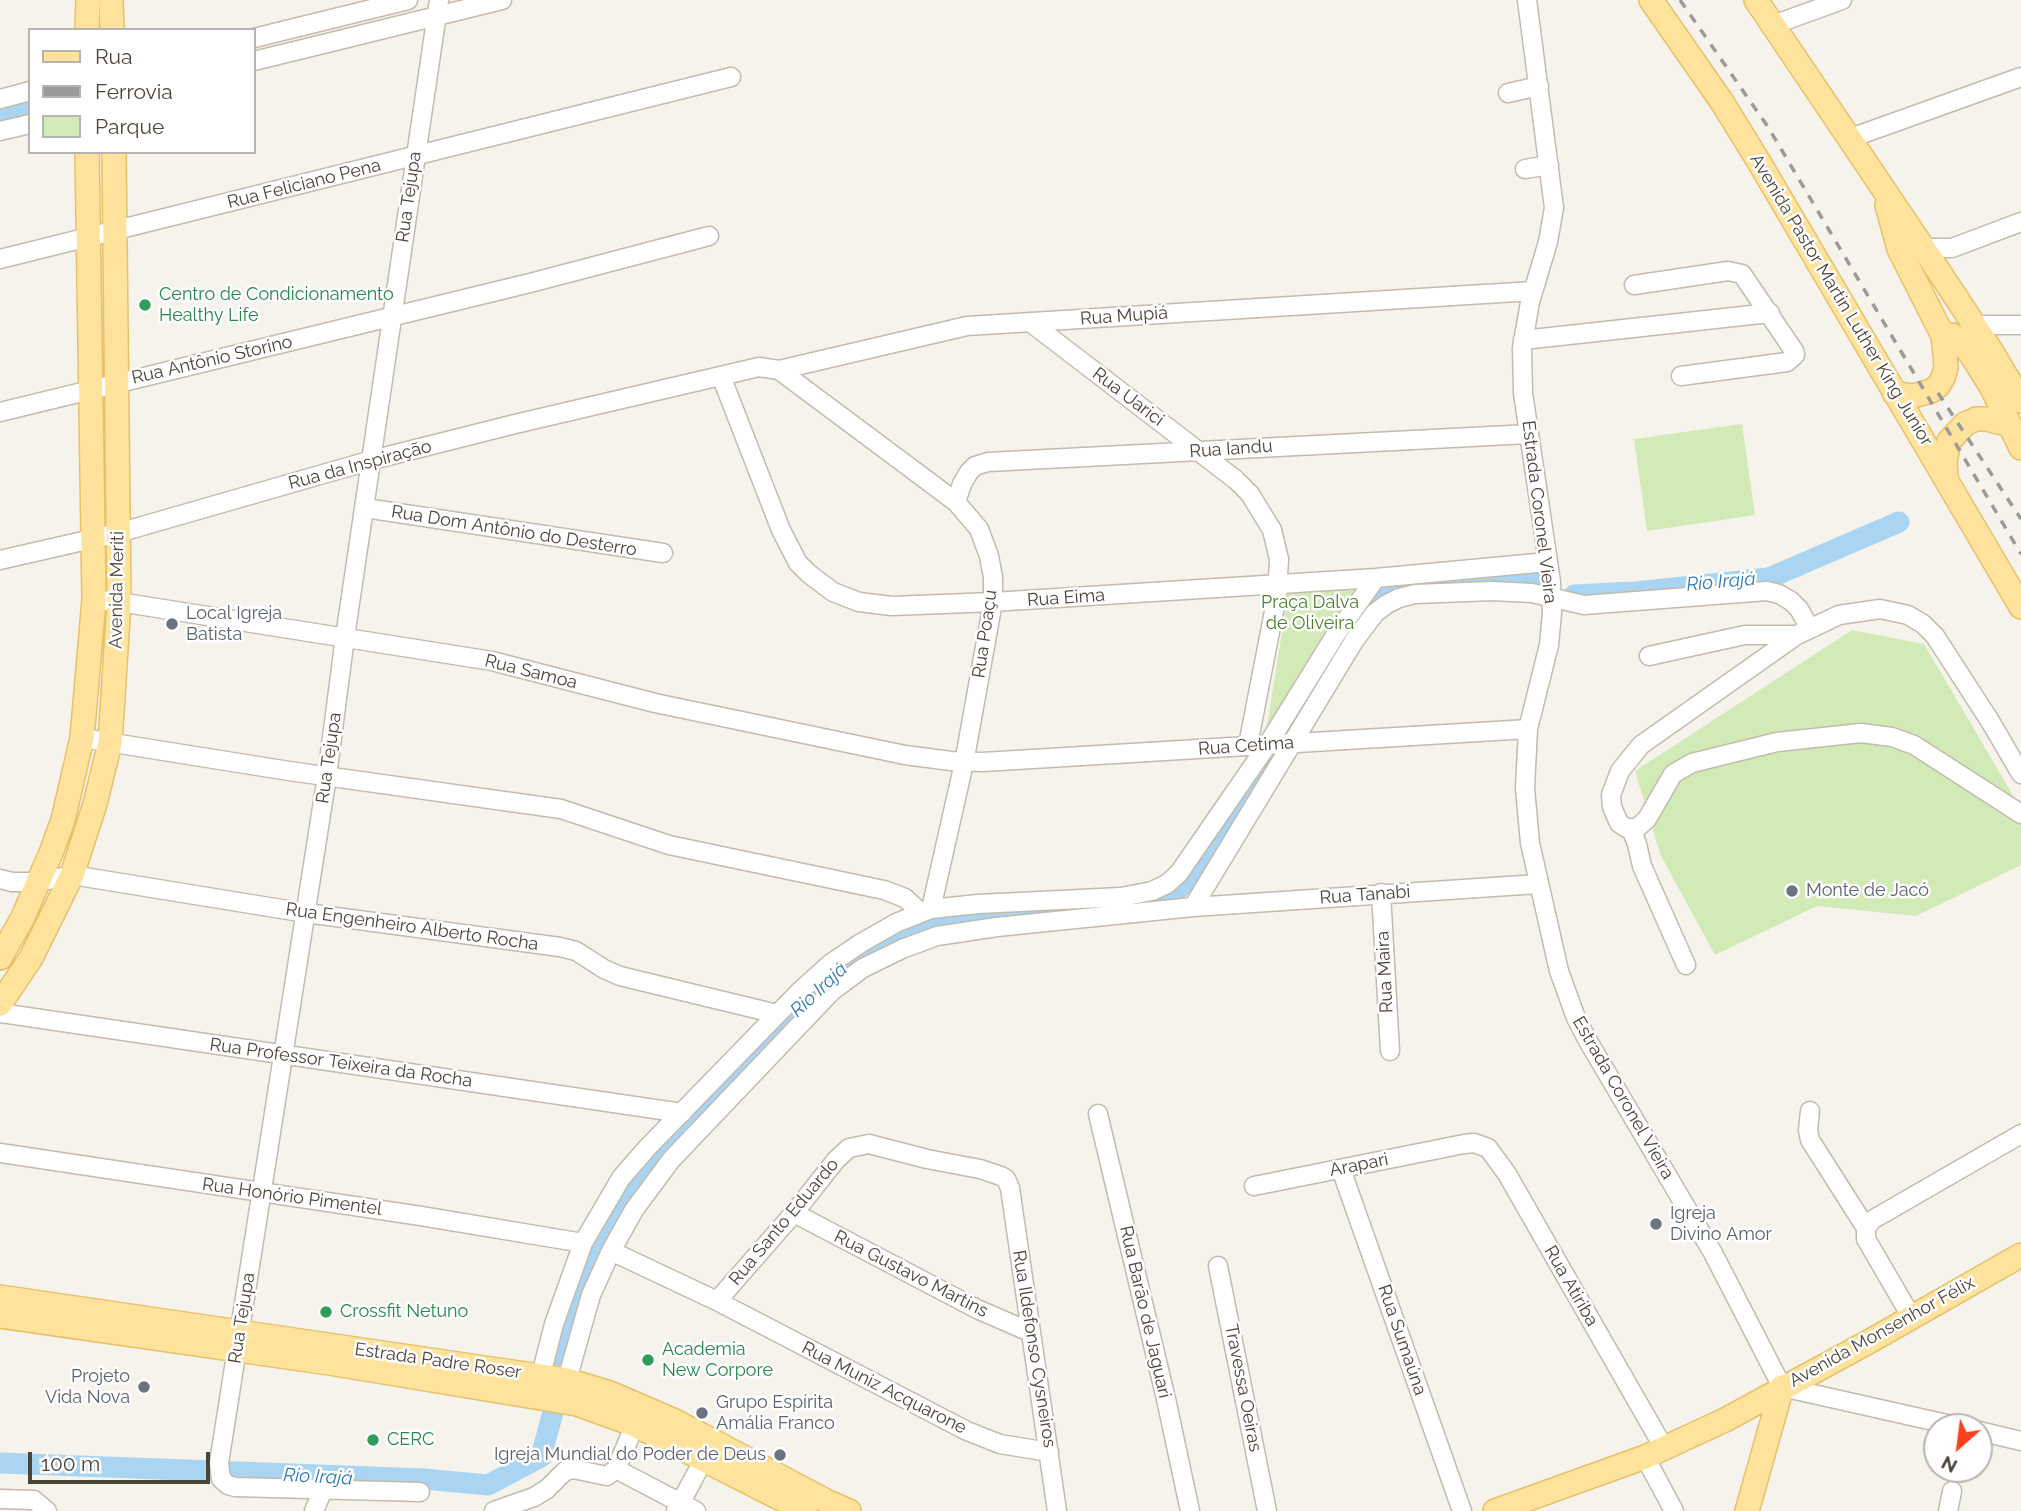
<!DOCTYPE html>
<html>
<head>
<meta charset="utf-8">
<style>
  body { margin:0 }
  #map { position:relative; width:2021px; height:1511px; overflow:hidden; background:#f6f3ec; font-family:Raleway,sans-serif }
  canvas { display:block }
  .legend { position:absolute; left:28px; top:28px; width:228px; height:126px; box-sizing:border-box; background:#fff; border:2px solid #b7b4b0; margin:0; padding:9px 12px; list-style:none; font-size:21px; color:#4b4439 }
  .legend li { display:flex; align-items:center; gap:14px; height:35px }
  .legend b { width:35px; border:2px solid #b7b4b0 }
  .north { position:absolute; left:1923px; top:1413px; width:70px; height:70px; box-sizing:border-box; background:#fff; border:2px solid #b7b4b0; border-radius:50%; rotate:208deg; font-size:19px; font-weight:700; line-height:28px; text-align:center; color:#4b4439 }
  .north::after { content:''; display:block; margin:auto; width:24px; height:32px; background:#fc3f1d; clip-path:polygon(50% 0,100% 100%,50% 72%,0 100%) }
  .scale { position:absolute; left:28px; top:1452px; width:182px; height:32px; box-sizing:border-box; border:4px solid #4b4439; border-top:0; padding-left:9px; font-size:21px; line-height:24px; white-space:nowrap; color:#4b4439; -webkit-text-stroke:5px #fff; paint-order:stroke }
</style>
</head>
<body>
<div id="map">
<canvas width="2021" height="1511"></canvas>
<ul class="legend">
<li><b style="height:9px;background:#ffe39c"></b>Rua</li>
<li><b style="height:9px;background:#9a9a9a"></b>Ferrovia</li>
<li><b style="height:19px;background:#d2eab5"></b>Parque</li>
</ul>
<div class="north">N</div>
<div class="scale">100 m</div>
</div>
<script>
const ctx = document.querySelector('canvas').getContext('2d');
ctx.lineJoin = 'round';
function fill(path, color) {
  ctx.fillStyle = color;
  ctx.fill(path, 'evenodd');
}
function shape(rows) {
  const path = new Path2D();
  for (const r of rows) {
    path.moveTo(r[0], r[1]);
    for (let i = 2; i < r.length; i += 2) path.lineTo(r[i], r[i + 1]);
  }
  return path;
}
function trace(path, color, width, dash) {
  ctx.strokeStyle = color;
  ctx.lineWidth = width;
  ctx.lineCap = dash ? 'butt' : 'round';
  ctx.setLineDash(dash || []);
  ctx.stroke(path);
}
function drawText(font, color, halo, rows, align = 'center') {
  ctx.font = font + ' Raleway,sans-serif';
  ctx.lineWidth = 5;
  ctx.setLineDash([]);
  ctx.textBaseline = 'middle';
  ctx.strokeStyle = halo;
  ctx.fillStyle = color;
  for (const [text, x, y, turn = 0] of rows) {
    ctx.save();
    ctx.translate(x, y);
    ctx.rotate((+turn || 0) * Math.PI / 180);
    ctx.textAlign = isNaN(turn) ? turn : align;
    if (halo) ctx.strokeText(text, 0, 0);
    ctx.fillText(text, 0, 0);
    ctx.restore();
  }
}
fill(shape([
  [1742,424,1755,515,1647,531,1634,439],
  [1358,586,1265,739,1289,588],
  [1852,630,1924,644,2021,809,2021,865,1916,916,1817,906,1715,955,1660,854,1635,771]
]), '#d2eab5');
trace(shape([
  [99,0,100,30],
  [0,120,30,113],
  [1574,595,1635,592,1769,578,1899,522],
  [1341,648,1361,616,1373,603,1405,587,1532,580],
  [560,1357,585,1275,609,1223,630,1191,671,1141,834,970,880,942,934,923,1000,914,1148,905,1170,897,1193,875,1216,844,1271,763],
  [0,1463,424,1479,488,1485,541,1457,553,1412]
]), '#a9d4f2', 21);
const minor = shape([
  [1527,0,1554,208,1548,242,1530,302,1522,348,1523,393,1551,582,1552,613,1549,645,1528,729,1525,788,1530,843,1559,971,1576,1018,1588,1041,1713,1253,1782,1387,1960,1427],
  [1773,25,1842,0],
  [254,38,408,0],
  [254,61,502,0],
  [1508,93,1539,86],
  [0,99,30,91],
  [0,131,30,124],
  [1848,139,2021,77],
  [1525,169,1549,165],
  [1923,248,1952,248,2021,222],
  [0,259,731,77],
  [1634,285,1728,271,1742,274,1794,351,1795,355,1787,362,1681,376],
  [1030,322,1236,480,1250,494,1272,530,1279,559,1277,596,1248,745],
  [1974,325,2021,325],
  [1523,340,1770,313],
  [779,370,956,502,979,529,989,556,993,577,993,602,964,763,931,909],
  [721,376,781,530,798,563,808,573,833,592,859,602,892,606,993,602,1376,578,1547,562],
  [0,412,530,283,709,236],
  [956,502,962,484,969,472,975,466,988,462,1529,434],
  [365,508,663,553],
  [0,560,118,533,372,460,515,424,759,367,779,370,967,326,1533,291],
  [94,600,119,602,492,661,655,703,905,755,951,761,983,762,1528,729],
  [1649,656,1745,635,1797,635],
  [82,738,289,771,561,809,669,845,884,890,905,898,920,912],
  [2021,774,1990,721,1935,636,1923,624,1908,615,1880,609,1839,615,1797,635,1641,745,1620,771,1611,795,1612,807,1619,823,1626,828,1637,828,1647,819,1673,774,1692,763,1777,742,1861,733,1892,737,1914,745,2021,814],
  [1631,829,1637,844,1642,866,1686,965],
  [0,879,12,882,39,882,72,875,306,913,560,947,576,951,604,969,620,976,777,1014],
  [1381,893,1390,1051],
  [1193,907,1538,884],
  [0,1013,682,1113],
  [1810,1111,1808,1130,1810,1140,1866,1228],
  [1098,1114,1166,1399,1190,1511],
  [0,1153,421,1216,583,1243],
  [1341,1169,1462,1511],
  [1254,1186,1464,1144,1474,1143,1488,1148,1507,1174,1664,1448],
  [794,1213,977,1309,1030,1332],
  [611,1251,717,1301,967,1431,1000,1444,1049,1452],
  [1218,1266,1267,1511],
  [717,1301,794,1213,836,1160,849,1148,869,1144,927,1159,980,1169,1001,1176,1006,1179,1010,1188,1057,1511],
  [1912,1318,1866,1239,1866,1228,1872,1220,2021,1134],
  [541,1375,554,1324,583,1243,621,1178,647,1148,799,992,830,964,861,943,896,923,931,909,978,904,1121,897,1152,891,1167,884,1179,873,1268,744,1336,634,1376,578],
  [567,1380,591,1295,611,1251,634,1210,671,1160,832,991,863,968,902,949,937,936,997,927,1193,907,1354,641,1375,613,1387,604,1399,598,1415,594,1492,591,1532,593,1584,605,1767,591,1779,594,1791,601,1799,609,1809,627],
  [1979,1431,2021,1441],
  [1645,1457,1674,1511],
  [616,1469,635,1425],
  [420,1492,235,1487,228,1485,221,1479,219,1463,327,776,345,637,439,0],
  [0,1499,34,1500,47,1511],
  [314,1511,323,1490],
  [494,1511,534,1497,547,1489,565,1471,573,1469,607,1476,616,1469,696,1511],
  [676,1511,703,1461],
  [1948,1511,1952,1491]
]);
const major = shape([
  [111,0,112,30],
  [1651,0,1722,102,1759,162,2021,607],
  [1756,0,1930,258,1992,352,2021,401],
  [87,30,88,0],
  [1887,205,1899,249,1943,336,1945,354,1946,368,1943,378,1938,386,1931,391,1913,396,1894,393],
  [1943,336,1952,335,1958,338,1972,356,1992,388,2021,448],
  [1946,477,1945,462,1949,441,1965,424,1976,419,1986,419,2010,425],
  [0,958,22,919,51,853,63,820,82,738,94,600,87,152],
  [0,1004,31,958,72,875,95,804,110,743,119,602,114,152],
  [0,1297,567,1380,610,1393,675,1421,828,1502,849,1511],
  [0,1316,329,1363,577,1404,635,1425,805,1511],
  [1495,1511,1645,1457,1725,1420,1872,1340,2021,1255],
  [1747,1511,1782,1387]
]);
trace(minor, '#c2bbae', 21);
trace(major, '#e6c16a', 26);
trace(minor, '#fff', 18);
trace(major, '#ffe39c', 23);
trace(shape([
  [1680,0,1768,127,2021,554],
  [1938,393,2021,519]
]), '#9a9a9a', 3.5, [9, 9]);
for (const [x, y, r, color] of [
  [145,305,7,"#2e9e5b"],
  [172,624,7,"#6b7280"],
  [1792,891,7,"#6b7280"],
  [1656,1224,7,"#6b7280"],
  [326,1312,7,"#2e9e5b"],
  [648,1360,7,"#2e9e5b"],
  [144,1387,7,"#6b7280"],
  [702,1413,7,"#6b7280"],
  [373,1440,7,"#2e9e5b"],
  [780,1455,7,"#6b7280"]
]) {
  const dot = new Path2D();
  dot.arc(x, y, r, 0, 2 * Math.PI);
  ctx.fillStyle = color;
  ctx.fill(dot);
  trace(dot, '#fff', 2.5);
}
drawText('18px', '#4b4439', '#fff', [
  ["Rua Feliciano Pena",304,184,-14],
  ["Rua Tejupa",409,197,-82],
  ["Avenida Pastor Martin Luther King Junior",1841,300,59],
  ["Rua Mupiá",1124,316,-4],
  ["Rua Antônio Storino",212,360,-13],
  ["Rua Uarici",1128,397,37],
  ["Rua Iandu",1231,449,-4],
  ["Rua da Inspiração",360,465,-15],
  ["Estrada Coronel Vieira",1539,512,83],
  ["Rua Dom Antônio do Desterro",514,531,9],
  ["Avenida Meriti",117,590,-89],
  ["Rua Eima",1066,598,-4],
  ["Rua Poaçu",985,634,-82],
  ["Rua Samoa",531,672,14],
  ["Rua Cetima",1246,746,-4],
  ["Rua Tejupa",329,758,-82],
  ["Rua Tanabi",1365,895,-4],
  ["Rua Engenheiro Alberto Rocha",412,927,8],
  ["Rua Maira",1385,972,-93],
  ["Rua Professor Teixeira da Rocha",341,1063,8],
  ["Estrada Coronel Vieira",1623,1098,60],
  ["Arapari",1359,1165,-11],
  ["Rua Honório Pimentel",292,1197,8],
  ["Rua Santo Eduardo",784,1222,-50],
  ["Rua Gustavo Martins",911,1274,27],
  ["Rua Atiriba",1571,1286,60],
  ["Rua Barão de Jaguari",1145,1312,77],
  ["Rua Tejupa",242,1318,-81],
  ["Avenida Monsenhor Félix",1882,1332,-29],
  ["Rua Sumaúna",1402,1340,71],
  ["Rua Ildefonso Cysneiros",1034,1349,81],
  ["Estrada Padre Roser",438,1361,8],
  ["Rua Muniz Acquarone",884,1388,27],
  ["Travessa Oeiras",1243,1388,79]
]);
drawText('18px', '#27864d', '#fff', [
  ["Centro de Condicionamento",159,295],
  ["Healthy Life",159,316],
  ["Crossfit Netuno",340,1312],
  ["Academia",662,1350],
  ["New Corpore",662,1371],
  ["CERC",387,1440]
], 'left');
drawText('18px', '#4a7f2a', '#fff', [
  ["Praça Dalva",1310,603],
  ["de Oliveira",1310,624]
]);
drawText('18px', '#5b616d', '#fff', [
  ["Local Igreja",186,614],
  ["Batista",186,635],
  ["Monte de Jacó",1806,891],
  ["Igreja",1670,1214],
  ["Divino Amor",1670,1235],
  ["Projeto",130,1377,"right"],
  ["Vida Nova",130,1398,"right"],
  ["Grupo Espírita",716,1403],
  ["Amália Franco",716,1424],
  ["Igreja Mundial do Poder de Deus",766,1455,"right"]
], 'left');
drawText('italic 19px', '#2e7ab2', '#fff', [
  ["Rio Irajá",1721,582,-5],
  ["Rio Irajá",819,990,-43],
  ["Rio Irajá",318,1477,3]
]);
</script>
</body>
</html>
